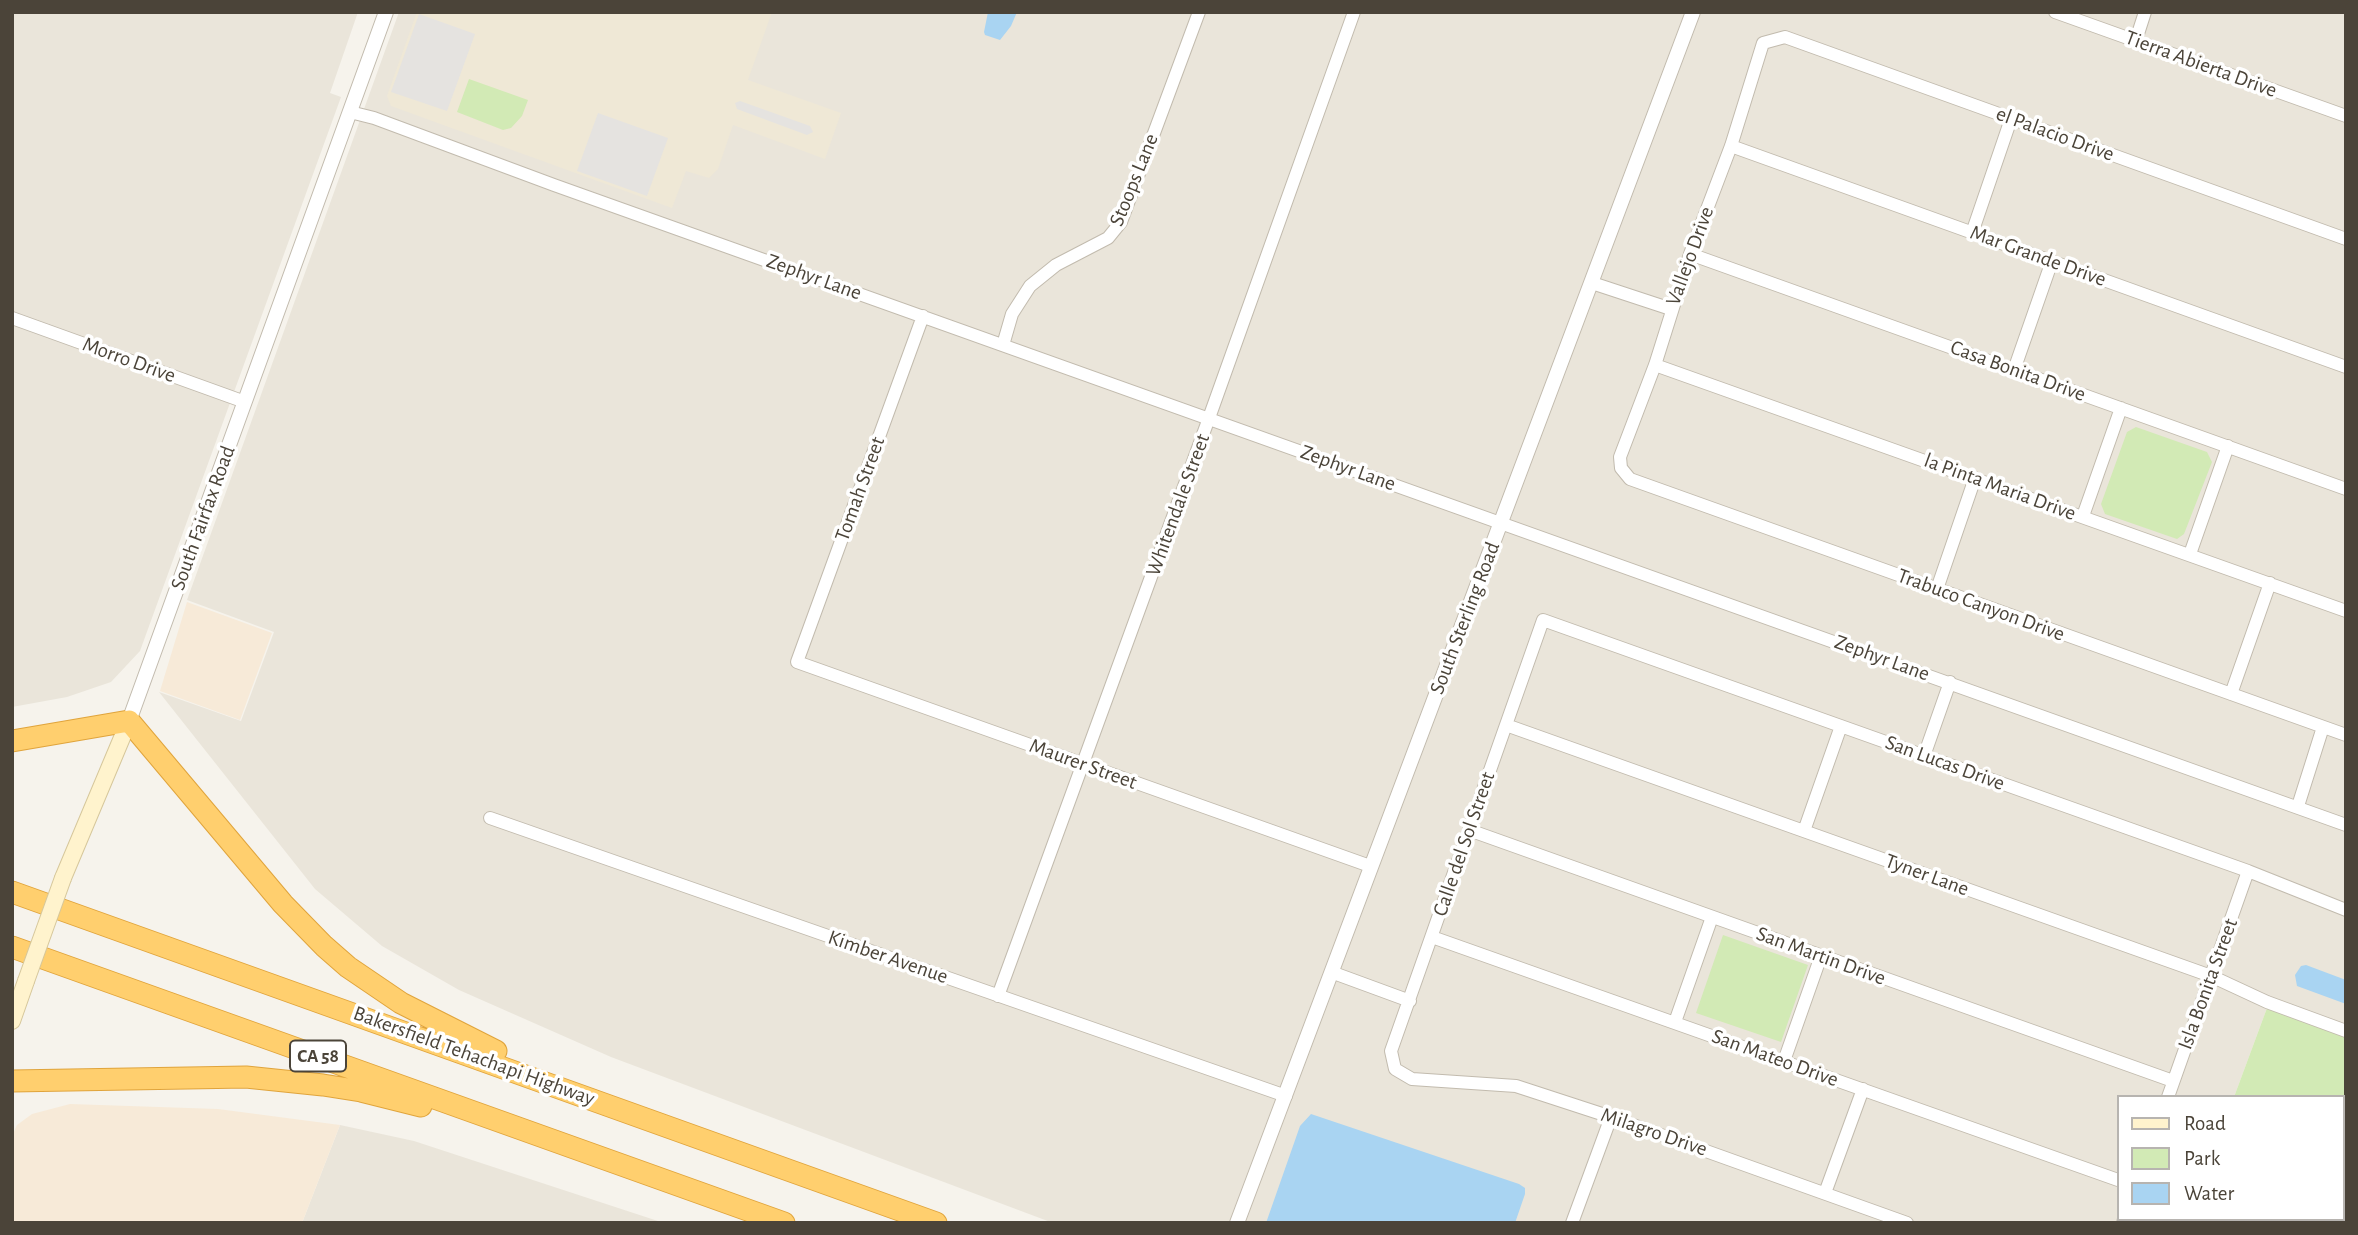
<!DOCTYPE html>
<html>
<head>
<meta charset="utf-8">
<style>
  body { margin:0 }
  #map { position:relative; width:2358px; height:1235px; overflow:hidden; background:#f6f3ec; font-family:"Alegreya Sans",sans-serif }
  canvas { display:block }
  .frame { position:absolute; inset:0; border:14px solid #4b4439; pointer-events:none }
  .legend { position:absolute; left:2117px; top:1095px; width:228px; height:126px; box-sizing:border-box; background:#fff; border:2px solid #b7b4b0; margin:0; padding:9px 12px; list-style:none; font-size:21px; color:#4b4439 }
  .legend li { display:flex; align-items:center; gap:14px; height:35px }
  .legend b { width:35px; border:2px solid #b7b4b0 }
</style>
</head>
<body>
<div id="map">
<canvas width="2358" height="1235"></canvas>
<div class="frame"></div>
<ul class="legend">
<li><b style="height:9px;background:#fff3cd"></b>Road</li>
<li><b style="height:19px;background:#d2eab5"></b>Park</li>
<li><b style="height:19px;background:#a9d4f2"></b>Water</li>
</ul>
</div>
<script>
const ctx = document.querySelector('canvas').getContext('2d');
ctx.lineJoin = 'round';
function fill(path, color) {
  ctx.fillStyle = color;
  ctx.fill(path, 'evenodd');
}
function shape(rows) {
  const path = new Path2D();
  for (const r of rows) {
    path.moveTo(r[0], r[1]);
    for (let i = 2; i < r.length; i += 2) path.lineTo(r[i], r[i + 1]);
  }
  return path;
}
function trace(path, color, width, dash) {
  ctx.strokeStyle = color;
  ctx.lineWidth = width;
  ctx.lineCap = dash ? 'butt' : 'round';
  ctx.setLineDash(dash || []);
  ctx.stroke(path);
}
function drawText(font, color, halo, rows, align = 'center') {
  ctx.font = font + ' "Alegreya Sans",sans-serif';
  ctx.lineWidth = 7;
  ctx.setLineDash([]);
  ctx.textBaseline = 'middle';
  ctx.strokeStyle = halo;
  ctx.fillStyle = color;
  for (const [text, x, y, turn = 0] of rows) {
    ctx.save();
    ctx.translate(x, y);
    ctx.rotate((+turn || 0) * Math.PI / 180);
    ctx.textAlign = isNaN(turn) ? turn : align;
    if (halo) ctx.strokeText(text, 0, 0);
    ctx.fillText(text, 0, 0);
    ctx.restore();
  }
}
fill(shape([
  [12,12,358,12,330,93,341,97,140,651,111,682,67,697,12,707],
  [399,12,2346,12,2346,1035,2267,1008,2234,1097,2118,1097,2118,1219,2188,1219,2187,1223,1053,1223,611,1057,459,990,382,946,315,889,159,692,241,721,274,632,187,600],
  [340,1125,414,1141,664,1223,302,1223]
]), '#eae5da');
fill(shape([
  [187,602,272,633,240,720,160,691],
  [70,1104,218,1109,340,1125,302,1223,12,1223,12,1136,17,1125,32,1114]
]), '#f7ead8');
fill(shape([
  [417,12,772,12,748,80,841,113,825,159,733,125,718,169,709,178,686,171,672,208,391,106,387,96]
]), '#efe8d6');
fill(shape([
  [469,79,528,100,522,116,511,128,503,130,457,112],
  [2136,427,2207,452,2212,462,2184,534,2177,539,2105,514,2101,504,2127,432],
  [1723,935,1808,965,1781,1042,1696,1013],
  [2267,1008,2346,1035,2346,1223,2187,1223,2188,1219,2342,1219,2342,1097,2234,1097]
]), '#d2eab5');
fill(shape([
  [419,14,475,34,447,111,391,92],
  [740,101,810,126,813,132,807,135,737,109,735,103],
  [598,113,668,138,647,196,577,171]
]), '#e5e3e0');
fill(shape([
  [988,12,1017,12,1011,26,1000,40,985,35,984,32],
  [2306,965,2346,980,2346,1004,2297,986,2295,975,2301,966],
  [1311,1114,1519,1184,1525,1188,1525,1194,1515,1223,1266,1223,1300,1126]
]), '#a9d4f2');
const minor = shape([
  [2055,12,2346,116],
  [2136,40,2145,12],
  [350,112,374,118,554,185,2346,825],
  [1731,146,2346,367],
  [1972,233,2011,119],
  [2346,239,1785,37,1763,43,1731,146,1690,254,1655,365,1620,457,1621,468,1630,479,2346,735],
  [1690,254,2346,489],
  [1592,283,1671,309],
  [923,316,797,662,1370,866],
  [12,318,245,402],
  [1003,345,1012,314,1030,286,1056,265,1108,238,1121,222,1199,12],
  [1655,365,2346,611],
  [2014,370,2052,261],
  [2083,516,2121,408],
  [2190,554,2228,446],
  [1937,589,1975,478],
  [2231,694,2270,583],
  [1506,725,2211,976,2267,1002,2346,1031],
  [1924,756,1950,682],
  [2298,806,2323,727],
  [490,818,1286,1096],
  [1469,830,2173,1081],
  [1804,831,1841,726],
  [1432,937,2118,1180],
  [1331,972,1410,1001],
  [998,996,1209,418,1354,12],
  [1675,1022,1712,917],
  [1784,1061,1821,956],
  [2168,1097,2248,871],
  [1825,1193,1863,1089],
  [1572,1223,1611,1117],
  [1907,1223,1611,1117,1516,1086,1412,1079,1395,1069,1391,1051,1543,620,2248,871,2346,910],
  [2123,1223,2124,1219]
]);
const tertiary = shape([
  [129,721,386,12],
  [1237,1223,1693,12]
]);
const secondary = shape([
  [63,878,129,721],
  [12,1021,26,981]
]);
const motorway = shape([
  [12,741,129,721,283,904,324,946,348,967,401,1003,496,1051],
  [12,892,936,1223],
  [12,947,784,1223],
  [12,1081,246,1077,323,1085,361,1091,421,1106]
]);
trace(minor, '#c2bbae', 14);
trace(tertiary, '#c2bbae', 16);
trace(secondary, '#d6c79b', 18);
trace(motorway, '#e0a43c', 23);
trace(minor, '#fff', 12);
trace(tertiary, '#fff', 14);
trace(secondary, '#fff3cd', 16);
trace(motorway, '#ffcf6e', 21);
const secondaryBridge = shape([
  [26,981,63,878]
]);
trace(secondaryBridge, '#d6c79b', 18, []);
trace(secondaryBridge, '#fff3cd', 16);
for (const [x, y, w] of [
  [318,1056,56]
]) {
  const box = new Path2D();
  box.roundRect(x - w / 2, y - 15.5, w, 31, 5);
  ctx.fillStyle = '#fff';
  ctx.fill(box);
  trace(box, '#4b4439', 2);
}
drawText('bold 19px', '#4b4439', null, [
  ["CA 58",318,1056]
]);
drawText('21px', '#4b4439', '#fff', [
  ["Tierra Abierta Drive",2201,64,20],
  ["el Palacio Drive",2055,134,20],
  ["Stoops Lane",1134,180,-68],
  ["Vallejo Drive",1690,256,-70],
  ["Mar Grande Drive",2038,256,20],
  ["Zephyr Lane",814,277,20],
  ["Morro Drive",129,360,20],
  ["Casa Bonita Drive",2018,371,20],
  ["Zephyr Lane",1348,468,20],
  ["la Pinta Maria Drive",2000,487,20],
  ["Tomah Street",860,489,-70],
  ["Whitendale Street",1178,505,-70],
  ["South Fairfax Road",203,518,-70],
  ["Trabuco Canyon Drive",1981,605,20],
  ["South Sterling Road",1465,618,-69],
  ["Zephyr Lane",1882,658,20],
  ["San Lucas Drive",1945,763,20],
  ["Maurer Street",1083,764,20],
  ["Calle del Sol Street",1464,844,-71],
  ["Tyner Lane",1927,875,20],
  ["San Martin Drive",1821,956,20],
  ["Kimber Avenue",888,957,19],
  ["Isla Bonita Street",2208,984,-70],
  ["Bakersfield Tehachapi Highway",474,1056,20],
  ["San Mateo Drive",1775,1058,20],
  ["Milagro Drive",1654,1132,19]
]);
</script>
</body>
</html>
